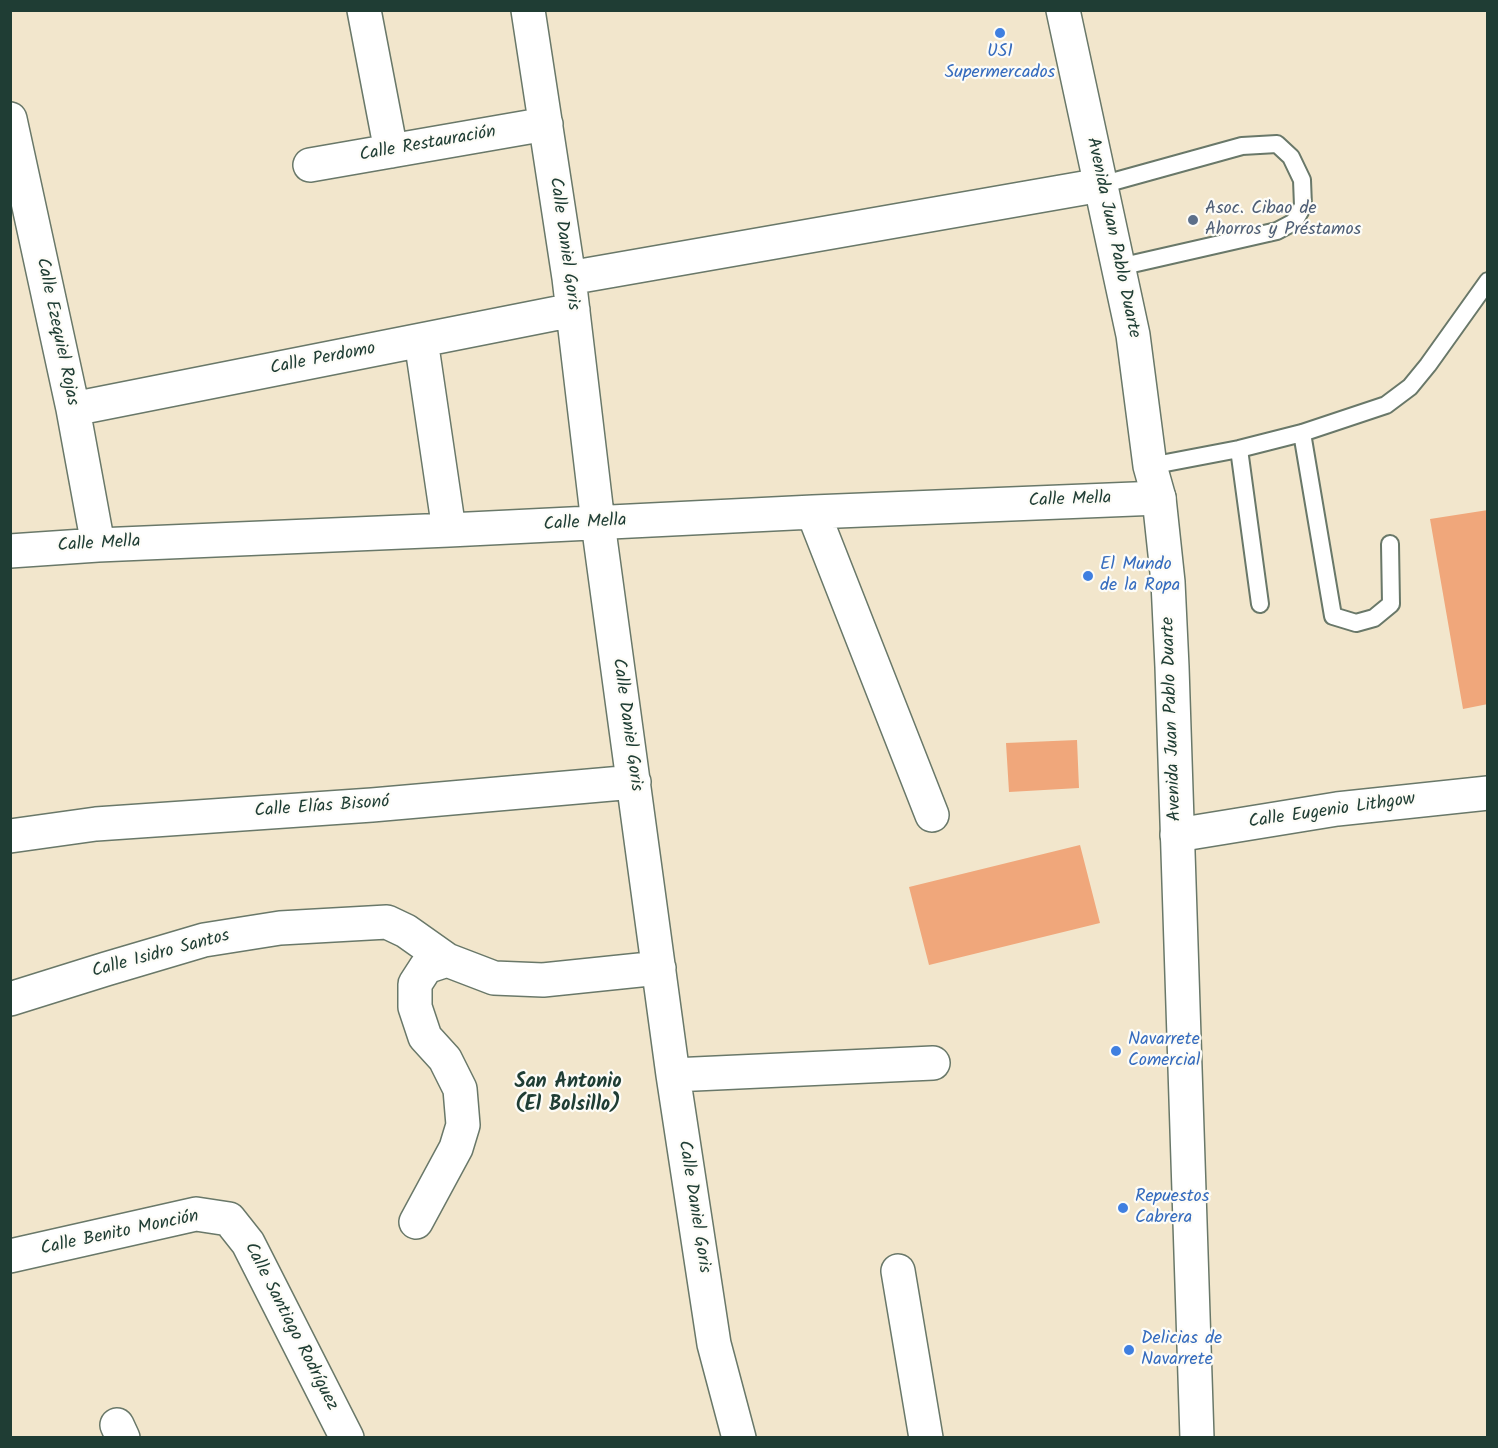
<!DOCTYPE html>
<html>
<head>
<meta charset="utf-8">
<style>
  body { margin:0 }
  #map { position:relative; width:1498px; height:1448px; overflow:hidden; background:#f2e6cc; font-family:Kalam,sans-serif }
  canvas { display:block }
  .frame { position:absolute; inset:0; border:12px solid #1f3d34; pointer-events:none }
</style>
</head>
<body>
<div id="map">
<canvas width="1498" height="1448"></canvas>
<div class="frame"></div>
</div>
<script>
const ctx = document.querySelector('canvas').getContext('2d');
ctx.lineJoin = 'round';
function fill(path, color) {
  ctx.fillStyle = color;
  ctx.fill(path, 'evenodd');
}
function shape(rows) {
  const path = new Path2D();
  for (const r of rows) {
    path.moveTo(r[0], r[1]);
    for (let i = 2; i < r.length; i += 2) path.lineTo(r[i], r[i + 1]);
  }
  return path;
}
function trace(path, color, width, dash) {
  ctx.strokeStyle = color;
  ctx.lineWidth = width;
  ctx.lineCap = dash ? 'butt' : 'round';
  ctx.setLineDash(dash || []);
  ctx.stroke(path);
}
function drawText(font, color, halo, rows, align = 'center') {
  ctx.font = font + ' Kalam,sans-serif';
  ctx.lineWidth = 4.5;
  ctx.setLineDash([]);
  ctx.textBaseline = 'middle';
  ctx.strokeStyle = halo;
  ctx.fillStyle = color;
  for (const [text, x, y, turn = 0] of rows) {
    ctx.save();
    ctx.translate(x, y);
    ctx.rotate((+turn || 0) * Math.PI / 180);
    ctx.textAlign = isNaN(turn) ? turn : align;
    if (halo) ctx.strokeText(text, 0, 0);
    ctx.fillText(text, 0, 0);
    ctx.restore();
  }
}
fill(shape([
  [1488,510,1488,704,1463,709,1430,519],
  [1077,740,1079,788,1009,792,1006,743],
  [1080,845,1100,923,929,965,909,887]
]), '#f0a77b');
const service = shape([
  [1101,185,1242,146,1277,144,1291,157,1302,180,1303,206,1294,222,1277,231,1119,267],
  [1302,433,1333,616,1356,623,1374,618,1391,604,1390,544],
  [1239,449,1260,604],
  [1150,466,1239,449,1302,433,1386,405,1410,387,1428,365,1488,281]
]);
const minor = shape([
  [364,10,391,151],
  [528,10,569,278,598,523,673,1075,714,1344,739,1438],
  [10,119,73,409,98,545],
  [310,165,546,124],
  [569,278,1101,185],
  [421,340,449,530],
  [73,409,573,310],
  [813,512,932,815],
  [10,551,98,545,449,530,813,512,1159,498],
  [1177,835,1337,809,1488,793],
  [10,836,96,824,372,805,634,782],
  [10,999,106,969,204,940,280,928,387,922,406,931,447,960,494,978,543,980,659,968],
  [673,1075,933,1063],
  [416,1222,456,1148,463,1125,460,1089,445,1059,425,1037,415,1007,415,984,426,967,447,960],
  [10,1256,196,1214,229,1219,248,1243,347,1438],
  [898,1271,926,1438],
  [117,1425,123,1438]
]);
const primary = shape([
  [1063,10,1133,335,1150,466,1159,498,1168,582,1172,667,1197,1438]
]);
trace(service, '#697869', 20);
trace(minor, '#697869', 36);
trace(primary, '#697869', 36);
trace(service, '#fff', 16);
trace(minor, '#fff', 33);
trace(primary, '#fff', 33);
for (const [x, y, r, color] of [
  [1000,33,6,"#3f7fe0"],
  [1193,220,6,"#5c6f8a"],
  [1088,576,6,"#3f7fe0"],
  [1116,1051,6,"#3f7fe0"],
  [1123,1208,6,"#3f7fe0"],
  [1129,1350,6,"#3f7fe0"]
]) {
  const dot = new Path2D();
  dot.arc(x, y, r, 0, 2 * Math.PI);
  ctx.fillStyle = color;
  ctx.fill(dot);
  trace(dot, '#fdfcf7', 2);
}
drawText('18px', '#366cbe', '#fdfcf7', [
  ["US1",1000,53,"center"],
  ["Supermercados",1000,74,"center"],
  ["El Mundo",1100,566],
  ["de la Ropa",1100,587],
  ["Navarrete",1128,1041],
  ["Comercial",1128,1062],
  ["Repuestos",1135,1198],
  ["Cabrera",1135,1219],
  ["Delicias de",1141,1340],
  ["Navarrete",1141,1361]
], 'left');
drawText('18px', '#1f3d34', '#fdfcf7', [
  ["Calle Restauración",428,145,-10],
  ["Avenida Juan Pablo Duarte",1112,238,78],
  ["Calle Daniel Goris",563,244,82],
  ["Calle Ezequiel Rojas",56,332,78],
  ["Calle Perdomo",323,360,-11],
  ["Calle Mella",1070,501,-2],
  ["Calle Mella",585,524,-3],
  ["Calle Mella",99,545,-3],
  ["Avenida Juan Pablo Duarte",1173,719,-92],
  ["Calle Daniel Goris",626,725,82],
  ["Calle Elías Bisonó",322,808,-4],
  ["Calle Eugenio Lithgow",1332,812,-8],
  ["Calle Isidro Santos",161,955,-15],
  ["Calle Daniel Goris",693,1207,81],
  ["Calle Benito Monción",120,1234,-12],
  ["Calle Santiago Rodríguez",290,1327,63]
]);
drawText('18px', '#4e5e75', '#fdfcf7', [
  ["Asoc. Cibao de",1205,210],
  ["Ahorros y Préstamos",1205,231]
], 'left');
drawText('bold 20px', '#1f3d34', '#fdfcf7', [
  ["San Antonio",568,1084],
  ["(El Bolsillo)",568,1107]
]);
</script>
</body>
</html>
